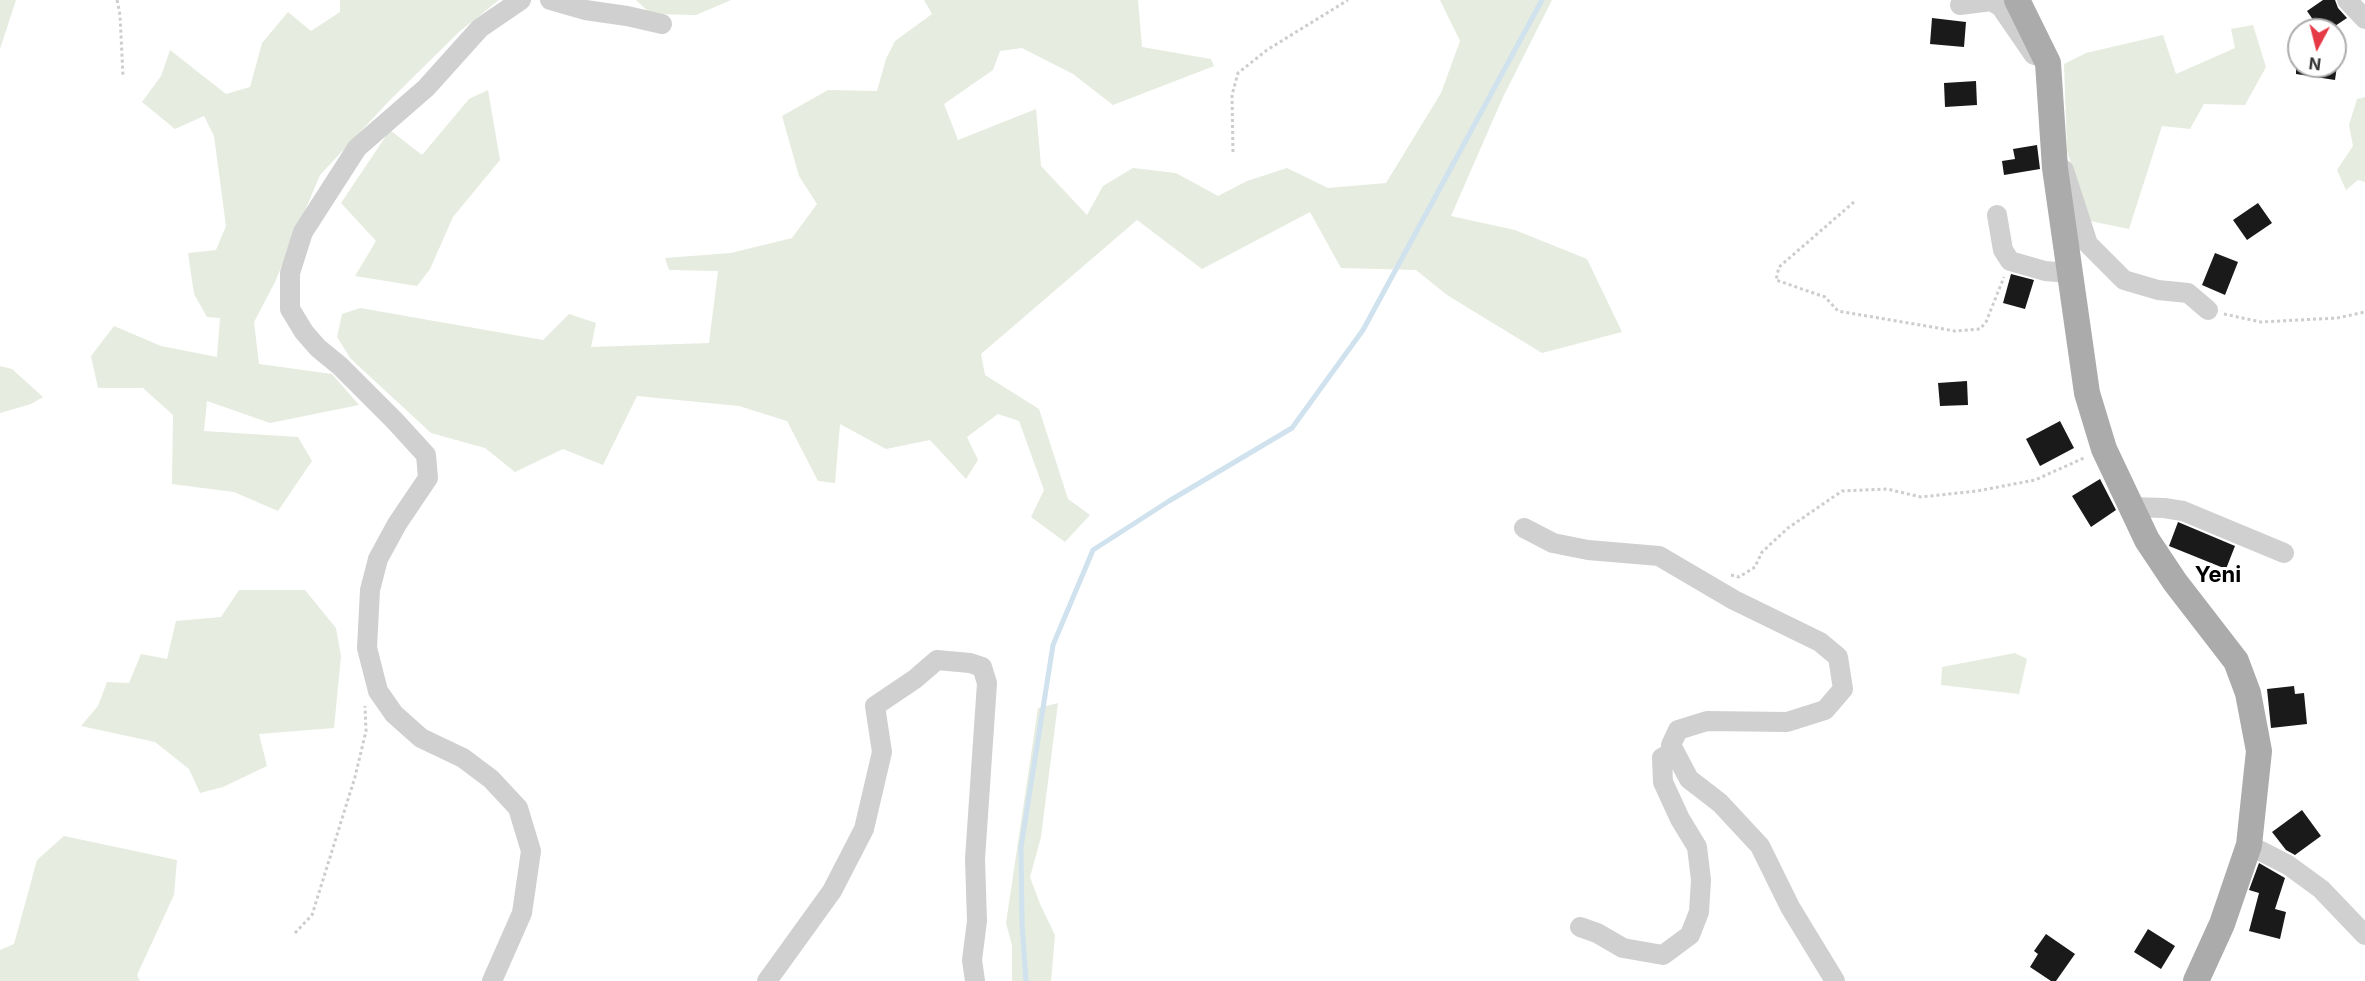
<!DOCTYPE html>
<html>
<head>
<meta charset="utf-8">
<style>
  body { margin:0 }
  #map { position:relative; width:2365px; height:981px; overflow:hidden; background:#fff; font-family:Inter,sans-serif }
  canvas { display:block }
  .north { position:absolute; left:2287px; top:18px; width:60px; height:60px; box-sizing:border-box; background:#fff; border:2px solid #adadad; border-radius:50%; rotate:187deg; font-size:16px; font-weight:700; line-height:24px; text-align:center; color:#333 }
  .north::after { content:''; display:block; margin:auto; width:21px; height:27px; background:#e63946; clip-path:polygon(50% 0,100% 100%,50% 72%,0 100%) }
</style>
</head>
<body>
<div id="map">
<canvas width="2365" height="981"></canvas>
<div class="north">N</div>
</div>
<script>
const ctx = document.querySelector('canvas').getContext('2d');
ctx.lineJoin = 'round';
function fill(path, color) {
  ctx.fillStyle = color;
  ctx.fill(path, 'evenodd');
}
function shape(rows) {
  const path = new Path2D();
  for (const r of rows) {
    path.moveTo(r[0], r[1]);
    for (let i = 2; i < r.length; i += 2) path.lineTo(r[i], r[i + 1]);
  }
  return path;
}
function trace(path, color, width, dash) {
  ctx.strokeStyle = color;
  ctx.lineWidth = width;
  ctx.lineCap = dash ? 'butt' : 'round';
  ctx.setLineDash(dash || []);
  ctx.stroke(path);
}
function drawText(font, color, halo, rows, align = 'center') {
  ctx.font = font + ' Inter,sans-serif';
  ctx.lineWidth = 6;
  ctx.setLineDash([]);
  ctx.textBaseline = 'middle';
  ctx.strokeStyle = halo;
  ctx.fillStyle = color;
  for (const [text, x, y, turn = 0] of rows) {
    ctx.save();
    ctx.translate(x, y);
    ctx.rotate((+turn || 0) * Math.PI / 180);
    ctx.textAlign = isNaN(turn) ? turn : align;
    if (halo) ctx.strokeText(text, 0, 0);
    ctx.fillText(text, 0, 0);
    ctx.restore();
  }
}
fill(shape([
  [0,0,16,0,0,49],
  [340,0,499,0,460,31,390,100,320,175,275,282,254,322,259,364,332,374,359,405,270,423,207,401,204,431,298,437,312,461,278,511,234,492,172,484,173,415,143,388,98,388,91,356,114,326,161,346,217,357,220,318,207,317,194,294,188,253,216,250,226,226,214,136,204,116,175,129,142,102,161,76,170,50,226,94,250,87,262,43,288,12,311,31,340,12],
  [636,0,731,0,696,15,651,14],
  [924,0,1138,0,1142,47,1211,59,1214,66,1113,105,1073,74,1022,48,1000,51,993,70,944,104,958,140,1036,109,1041,166,1087,215,1103,186,1133,168,1176,173,1218,196,1247,181,1287,168,1328,188,1386,183,1441,93,1460,41,1440,0,1552,0,1503,97,1451,216,1515,230,1587,259,1622,332,1542,353,1447,295,1416,270,1341,268,1310,212,1202,269,1137,220,981,354,985,375,1039,409,1068,499,1090,515,1065,542,1031,517,1044,490,1019,421,998,414,967,437,978,460,966,479,930,440,886,449,840,424,835,483,818,481,787,421,739,406,637,396,603,465,563,449,515,472,485,448,431,433,351,359,337,337,342,314,360,308,543,340,569,314,596,323,591,347,709,343,718,271,669,270,665,258,731,253,792,238,817,204,799,176,782,116,828,90,877,91,886,59,895,41,932,14],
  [2253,25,2266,67,2245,105,2204,104,2190,129,2162,126,2129,229,2090,221,2067,151,2064,64,2086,53,2163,35,2176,74,2235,48,2231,29],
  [488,90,500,160,453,217,430,269,417,286,355,276,376,241,341,203,390,130,422,155,469,99],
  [2365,97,2365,182,2358,180,2346,190,2337,170,2353,146,2349,125,2357,99],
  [0,366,12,369,43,397,31,404,0,413],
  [239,590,305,590,336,628,341,656,334,728,259,734,267,766,223,787,200,793,189,769,155,742,81,726,98,706,107,682,129,683,141,654,167,659,176,621,221,617],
  [2015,653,2027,659,2019,694,1941,685,1942,667],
  [1058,703,1041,837,1030,877,1040,904,1055,935,1051,981,1012,981,1012,945,1006,923,1038,708],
  [64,836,177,860,174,895,137,975,140,981,0,981,0,950,14,944,37,860]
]), '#e6ecdf');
trace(shape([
  [1026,981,1022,923,1021,847,1053,645,1093,550,1169,501,1292,428,1363,330,1542,0]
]), '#cfe2ee', 5);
fill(shape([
  [2323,0,2335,0,2338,8,2347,18,2329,30,2320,30,2307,11],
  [1932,18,1966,22,1964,47,1930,44],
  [2296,66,2337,66,2335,80,2296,74],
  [1976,81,1977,105,1945,107,1944,83],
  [2037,145,2040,169,2004,175,2002,161,2015,159,2013,149],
  [2258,203,2272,223,2247,240,2233,220],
  [2215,253,2238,262,2225,295,2202,285],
  [2011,274,2034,280,2025,309,2003,303],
  [1967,381,1968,405,1940,406,1938,383],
  [2060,421,2074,448,2040,466,2026,439],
  [2100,479,2116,510,2091,527,2072,496],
  [2178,522,2235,546,2226,569,2169,546],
  [2294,686,2295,694,2304,693,2307,724,2271,728,2267,689],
  [2302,810,2321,836,2295,855,2286,850,2272,832],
  [2259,863,2285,878,2275,909,2286,912,2280,939,2249,931,2259,893,2249,890],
  [2148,929,2175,946,2161,969,2134,952],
  [2046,934,2075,954,2056,981,2051,981,2030,967,2038,954,2034,951]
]), '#1a1a1a');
trace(shape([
  [117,0,120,15,123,76],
  [1233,152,1232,95,1238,73,1267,50,1348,0],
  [1854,202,1779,267,1776,280,1825,297,1838,311,1955,331,1980,329,1986,322,2004,277],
  [2224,314,2261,322,2337,318,2365,312],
  [1731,575,1739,577,1755,567,1762,552,1788,528,1842,491,1887,489,1921,497,1977,491,2035,480,2086,457],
  [295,933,312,915,355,777,366,731,365,706]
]), '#cdcdcd', 3, [3, 3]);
trace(shape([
  [550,0,585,10,627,16,662,24],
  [2347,0,2365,19],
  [1960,5,1991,1,2001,7,2034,55],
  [2064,170,2088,244,2124,280,2158,290,2188,293,2208,310],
  [1997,215,2003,250,2010,261,2045,271,2070,273],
  [2131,507,2164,508,2183,511,2284,553],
  [1524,528,1553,543,1588,550,1659,556,1734,600,1820,642,1838,657,1843,689,1825,710,1787,722,1707,721,1678,730,1671,745,1689,779,1720,803,1760,846,1790,907,1835,981],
  [2249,845,2288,865,2321,889,2365,935],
  [1580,927,1597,933,1623,948,1663,955,1690,935,1699,912,1701,880,1697,847,1680,819,1663,782,1662,758,1674,751],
  [492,981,522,913,531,851,518,808,491,779,463,758,421,738,394,714,378,691,367,648,370,590,378,559,397,524,428,478,426,455,395,421,340,366,318,348,304,332,290,309,290,273,303,232,357,148,426,88,480,28,521,0],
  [767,981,832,891,864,829,882,752,875,706,915,679,937,660,970,663,982,667,987,683,975,859,977,921,972,960,975,981]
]), '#d0d0d0', 20);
trace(shape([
  [2017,0,2048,63,2055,168,2087,393,2104,449,2147,540,2175,582,2236,661,2248,693,2259,751,2249,845,2222,924,2196,981]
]), '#ababab', 26);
drawText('bold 22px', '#000', '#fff', [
  ["Yeni",2218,575]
]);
</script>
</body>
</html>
